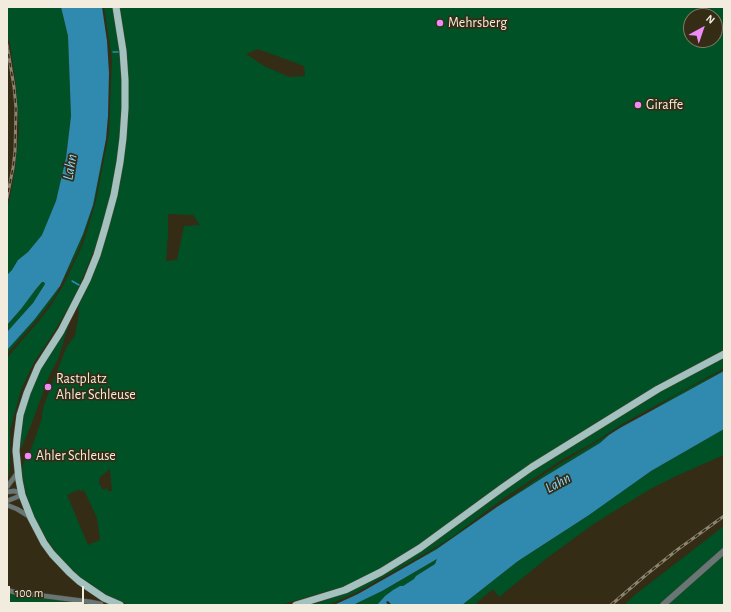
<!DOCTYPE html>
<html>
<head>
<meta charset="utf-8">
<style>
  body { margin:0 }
  #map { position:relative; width:731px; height:612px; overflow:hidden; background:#352c15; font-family:"Alegreya Sans",sans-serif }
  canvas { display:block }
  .frame { position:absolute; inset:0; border:8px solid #f2ecde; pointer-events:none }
  .north { position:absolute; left:683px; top:8px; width:40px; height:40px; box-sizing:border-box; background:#352c15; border:1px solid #817965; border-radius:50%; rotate:40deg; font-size:11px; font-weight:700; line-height:16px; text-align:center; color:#f2ecde }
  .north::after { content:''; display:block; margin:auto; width:14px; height:18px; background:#ef8bf7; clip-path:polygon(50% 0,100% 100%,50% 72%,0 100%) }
  .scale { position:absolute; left:8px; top:586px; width:76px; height:18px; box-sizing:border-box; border:2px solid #f2ecde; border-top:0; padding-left:5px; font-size:12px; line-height:14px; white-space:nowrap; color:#f2ecde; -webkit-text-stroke:3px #352c15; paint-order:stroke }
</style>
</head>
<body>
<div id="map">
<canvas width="731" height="612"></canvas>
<div class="frame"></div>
<div class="north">N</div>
<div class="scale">100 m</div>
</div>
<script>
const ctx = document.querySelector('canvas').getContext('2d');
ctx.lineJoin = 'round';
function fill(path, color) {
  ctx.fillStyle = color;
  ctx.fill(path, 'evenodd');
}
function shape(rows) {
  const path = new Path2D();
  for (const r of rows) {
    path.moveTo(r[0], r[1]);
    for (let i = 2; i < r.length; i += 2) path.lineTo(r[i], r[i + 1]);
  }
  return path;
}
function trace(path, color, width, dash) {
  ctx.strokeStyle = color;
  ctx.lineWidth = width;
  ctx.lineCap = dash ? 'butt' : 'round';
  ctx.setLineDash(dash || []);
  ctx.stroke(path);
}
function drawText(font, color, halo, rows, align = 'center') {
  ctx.font = font + ' "Alegreya Sans",sans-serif';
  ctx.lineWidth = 3.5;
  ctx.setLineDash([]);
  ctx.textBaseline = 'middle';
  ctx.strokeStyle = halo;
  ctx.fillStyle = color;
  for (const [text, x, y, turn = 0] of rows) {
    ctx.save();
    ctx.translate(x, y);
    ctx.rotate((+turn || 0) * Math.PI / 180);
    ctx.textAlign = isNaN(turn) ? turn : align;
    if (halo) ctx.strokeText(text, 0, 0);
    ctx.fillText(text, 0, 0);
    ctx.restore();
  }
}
fill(shape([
  [7,7,61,7,68,36,71,116,66,158,56,201,50,218,42,235,28,252,18,260,12,270,7,275,7,208,11,193,15,169,19,130,16,86,10,44,7,35],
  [104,7,113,7,120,52,122,80,120,138,117,162,111,195,95,248,80,284,70,305,54,332,33,364,21,390,10,430,10,459,9,476,7,478,7,358,43,316,52,304,64,284,83,244,96,201,109,133,112,59],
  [119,7,724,7,724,351,663,383,400,558,353,583,342,587,280,605,129,605,108,596,87,583,77,575,57,554,48,541,39,527,31,509,24,486,22,471,23,464,32,447,42,418,42,414,44,405,67,346,75,336,79,313,78,306,94,269,107,235,120,184,124,159,127,133,127,61,125,39],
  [691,16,715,16,715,40,691,40],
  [258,49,304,66,305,76,289,77,264,66,246,54],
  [168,214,193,215,200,225,184,226,177,260,166,261,168,235],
  [110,469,112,491,108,491,107,488,103,490,99,483,100,477],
  [78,490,81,491,84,490,97,518,100,540,88,545,67,495],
  [106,139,103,157,95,200,85,232,78,251,60,287,83,234,93,205],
  [42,282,44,282,45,284,33,303,7,332,7,325,21,309,36,289],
  [57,290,58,291,55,296,40,316,7,354,7,350,34,320],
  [69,324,58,359,49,376,31,425,22,447,21,448,21,435,25,410,31,392,40,370,67,325],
  [724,357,724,368,622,424,591,444,563,459,504,498,452,537,409,563,357,592,332,603,327,605,312,605,348,592,517,480,666,387],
  [724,370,724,371,620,428,609,435,600,443,544,477,497,507,437,549,410,565,452,538,534,481,563,462,592,445,624,425,644,415,676,395],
  [724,429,724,455,676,476,652,488,595,523,547,558,499,597,493,589,474,605,462,605,518,561,589,515,651,471],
  [724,526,724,605,624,605,636,594],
  [438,559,435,564,416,576,414,579,403,586,400,586,393,590,385,596,377,605,353,605,382,591],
  [7,593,9,593,100,605,7,605]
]), '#005125');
fill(shape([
  [61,7,102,7,107,41,109,73,108,116,106,139,93,205,83,234,64,277,60,286,57,290,34,320,7,350,7,332,33,303,45,284,44,282,42,282,36,289,21,309,7,325,7,275,12,270,18,260,28,252,42,235,56,201,66,158,71,116,68,36],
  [724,371,724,429,651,471,589,515,518,561,462,605,390,605,391,604,388,601,386,602,388,605,377,605,385,596,393,590,400,586,403,586,414,579,416,576,435,564,437,559,382,591,353,605,334,605,358,594,437,549,497,507,544,477,600,443,609,435,620,428]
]), '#3089ae');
trace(shape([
  [113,52,118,52],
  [72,281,79,285]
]), '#3089ae', 1.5);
const minor = shape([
  [7,487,18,472],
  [7,492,14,491,18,492,22,495],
  [7,501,22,495],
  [7,505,17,509,30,517],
  [7,590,14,592,91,602,101,604]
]);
const tertiary = shape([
  [663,605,724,551]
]);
const primary = shape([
  [116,7,123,51,125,80,125,108,123,138,120,162,114,195,105,228,97,255,87,280,61,331,38,367,27,393,20,415,17,439,16,451,19,480,22,495,31,518,44,543,52,554,70,573,79,581,104,598,120,605],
  [296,605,345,590,381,572,420,548,502,488,532,467,658,389,724,354]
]);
trace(minor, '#4f4731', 5.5);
trace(tertiary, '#4f4731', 7);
trace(primary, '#4f4731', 8);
trace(minor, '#687776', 4.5);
trace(tertiary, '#687776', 6);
trace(primary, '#a3c1bf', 7);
const rail = shape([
  [7,45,14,87,16,108,15,151,13,168,7,198],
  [611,605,647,574,677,550,724,516]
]);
trace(rail, '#8b8471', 3);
trace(rail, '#352c15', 1.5, [4.5]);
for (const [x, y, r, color] of [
  [440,23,4,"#ef8bf7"],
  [638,105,4,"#ef8bf7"],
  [48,387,4,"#ef8bf7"],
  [28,456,4,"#ef8bf7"]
]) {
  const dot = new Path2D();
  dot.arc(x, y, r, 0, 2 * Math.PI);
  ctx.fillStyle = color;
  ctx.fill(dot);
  trace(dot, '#352c15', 1.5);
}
drawText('14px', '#f2ecde', '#352c15', [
  ["Mehrsberg",448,23],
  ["Giraffe",646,105],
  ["Rastplatz",56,379],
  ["Ahler Schleuse",56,395],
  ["Ahler Schleuse",36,456]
], 'left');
drawText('italic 15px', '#87d6fa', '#352c15', [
  ["Lahn",70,167,-80],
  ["Lahn",558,483,-29]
]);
</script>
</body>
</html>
